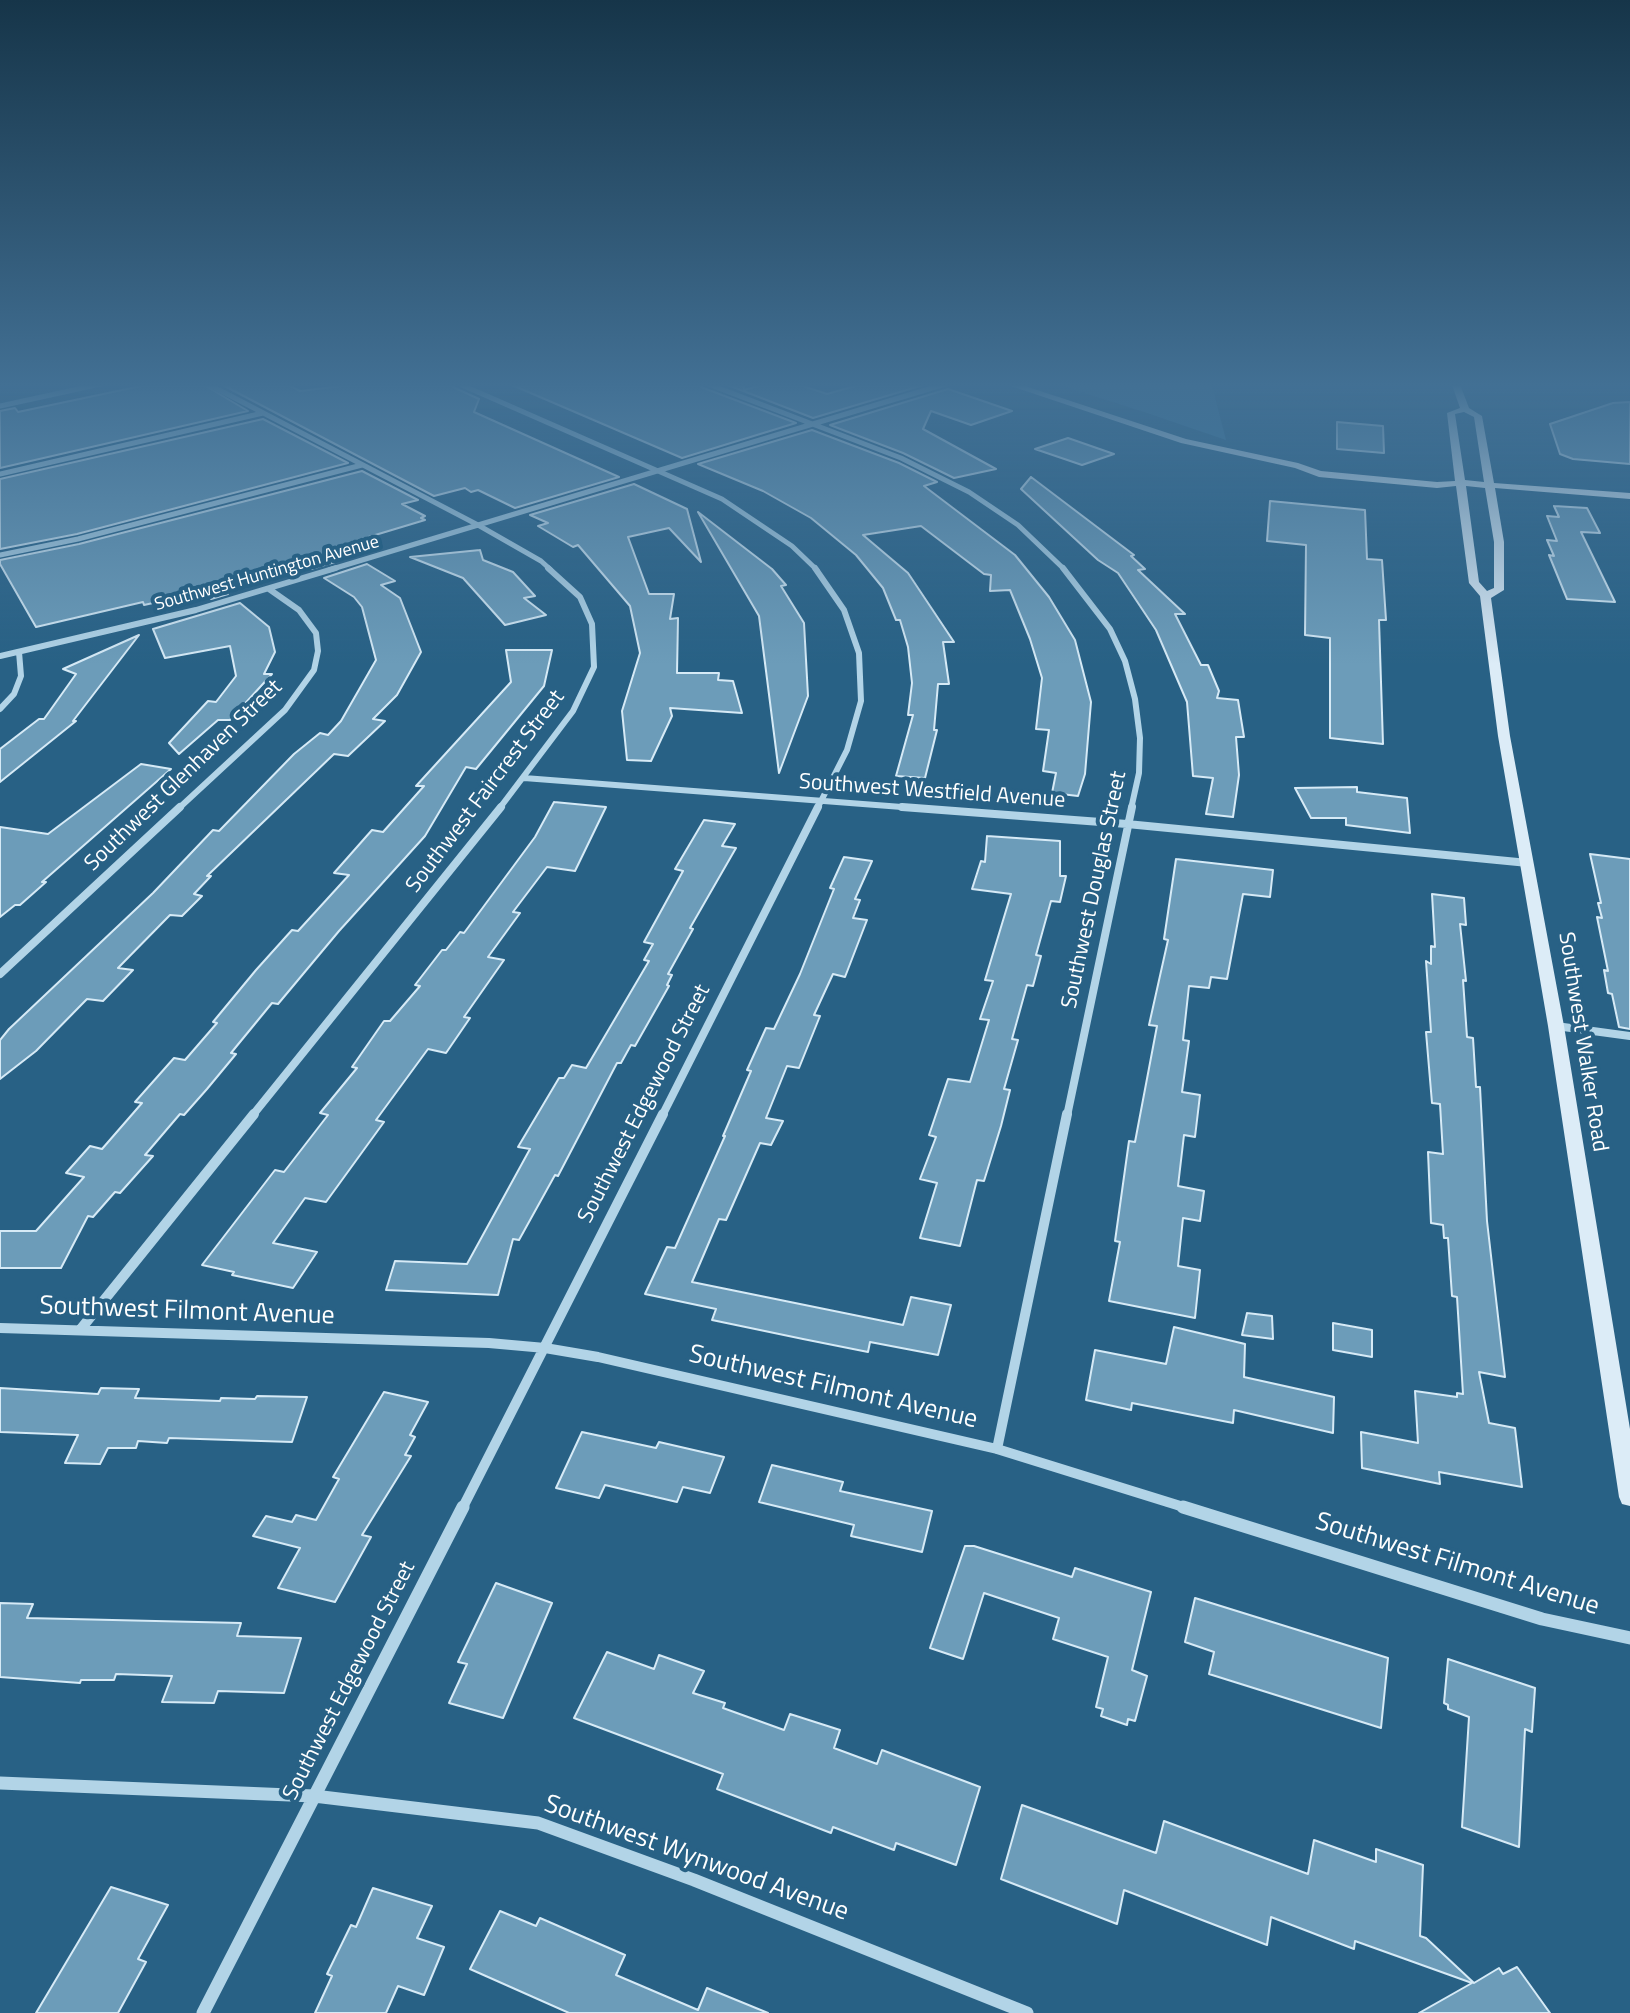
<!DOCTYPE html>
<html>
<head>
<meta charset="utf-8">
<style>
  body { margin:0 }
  canvas { display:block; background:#286185 }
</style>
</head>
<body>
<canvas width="1630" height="2013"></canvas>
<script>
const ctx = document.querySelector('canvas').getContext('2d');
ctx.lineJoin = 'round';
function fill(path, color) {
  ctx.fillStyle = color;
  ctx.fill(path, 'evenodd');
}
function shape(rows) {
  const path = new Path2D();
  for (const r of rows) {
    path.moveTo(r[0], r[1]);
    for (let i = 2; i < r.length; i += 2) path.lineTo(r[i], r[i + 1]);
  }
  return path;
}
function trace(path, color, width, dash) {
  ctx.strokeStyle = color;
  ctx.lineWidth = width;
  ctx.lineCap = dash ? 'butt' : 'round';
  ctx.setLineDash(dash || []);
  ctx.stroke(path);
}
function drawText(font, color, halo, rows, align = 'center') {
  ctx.font = font + ' "Titillium Web",sans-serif';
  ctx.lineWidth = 8;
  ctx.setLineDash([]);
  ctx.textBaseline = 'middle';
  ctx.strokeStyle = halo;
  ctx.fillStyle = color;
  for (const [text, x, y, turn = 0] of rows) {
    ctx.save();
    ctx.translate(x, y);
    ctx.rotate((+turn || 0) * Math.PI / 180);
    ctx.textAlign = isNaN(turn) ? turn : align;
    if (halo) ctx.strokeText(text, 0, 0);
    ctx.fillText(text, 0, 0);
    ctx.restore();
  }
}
fill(shape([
  [1051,382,1211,382,1226,440,1147,413]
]), '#3c7ba1');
const building = shape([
  [160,382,199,382,248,411,0,468,0,411,15,408,18,412,160,382],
  [217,382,283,382,300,391,374,382,450,382,453,387,479,399,474,412,619,477,515,508,478,490,471,492,465,488,434,496,217,382],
  [505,382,698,382,701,387,796,423,682,458,505,382],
  [720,382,743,382,744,390,773,382,797,384,827,394,869,382,930,383,813,418,720,382],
  [948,389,1012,411,971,425,931,411,923,429,996,469,954,478,903,453,830,425,948,389],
  [1630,402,1630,464,1573,459,1560,454,1550,424,1613,403,1630,402],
  [263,419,348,463,77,534,0,549,0,479,263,419],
  [1337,422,1383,426,1384,453,1337,449,1337,422],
  [812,430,899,463,937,482,924,486,1015,555,1049,597,1075,640,1091,702,1085,774,1078,796,1052,793,1056,773,1043,771,1049,730,1036,729,1042,678,1030,639,1010,590,990,591,991,575,984,574,921,526,863,535,908,573,954,642,943,642,949,684,938,684,934,730,937,730,925,778,896,776,913,715,908,715,912,683,908,647,900,620,896,620,883,588,856,555,811,518,763,491,698,464,812,430],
  [1068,438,1114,454,1082,465,1035,449,1068,438],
  [362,471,418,500,402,504,425,516,421,518,425,520,332,548,335,562,311,569,296,560,215,584,228,594,211,599,208,591,144,605,143,602,36,627,0,564,0,560,79,544,362,471],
  [1031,477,1134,555,1131,556,1145,569,1138,570,1185,614,1175,614,1201,665,1208,665,1219,691,1217,698,1238,700,1244,737,1236,737,1239,775,1233,817,1206,814,1213,778,1193,776,1187,702,1156,630,1118,573,1098,560,1021,489,1031,477],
  [634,484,687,509,701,562,669,528,628,537,649,594,674,594,670,619,678,618,677,673,719,673,718,680,733,681,742,713,670,708,672,716,651,761,627,760,622,711,640,653,630,606,578,545,573,547,538,526,548,523,530,515,634,484],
  [1270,501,1365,510,1367,559,1382,560,1386,620,1379,620,1383,744,1330,738,1330,638,1305,635,1306,545,1267,541,1270,501],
  [1554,506,1587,508,1600,533,1581,532,1615,602,1567,599,1549,555,1554,556,1547,540,1557,541,1547,516,1559,517,1554,506],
  [698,512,772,569,786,585,781,586,804,623,808,696,779,773,759,616,698,512],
  [480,550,483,560,513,572,535,596,524,598,546,615,505,625,463,578,410,557,480,550],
  [367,564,395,581,381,585,400,598,421,652,397,695,373,719,385,721,348,756,334,754,207,876,211,876,194,894,202,896,182,916,170,915,118,968,133,970,103,1001,87,999,36,1051,0,1079,0,1040,9,1029,153,893,213,830,219,831,294,754,320,733,328,735,341,721,376,660,362,607,354,597,324,578,367,564],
  [240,603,269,627,275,652,264,674,272,674,230,720,218,720,179,754,169,743,208,701,216,702,236,676,230,646,165,658,153,629,240,603],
  [139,635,73,721,76,721,0,782,0,749,39,719,44,719,76,674,63,669,139,635],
  [506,650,552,650,544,686,476,769,466,767,425,836,339,931,278,1004,272,1003,231,1053,236,1054,207,1089,184,1115,180,1114,145,1155,153,1156,120,1193,115,1192,93,1217,88,1216,61,1268,0,1268,0,1231,36,1231,84,1177,66,1173,90,1146,102,1149,142,1103,135,1102,174,1058,185,1060,217,1023,213,1022,256,970,292,930,298,931,349,875,334,873,372,830,383,832,424,786,416,786,511,682,506,650],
  [141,764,171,769,42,882,46,882,20,905,15,905,0,917,0,827,48,834,141,764],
  [1357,787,1357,792,1407,798,1410,833,1346,825,1346,818,1311,818,1295,788,1357,787],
  [554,802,606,807,575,871,547,867,513,912,520,913,488,957,504,960,464,1017,470,1018,446,1053,428,1049,376,1120,384,1122,326,1202,305,1198,273,1243,317,1252,293,1288,232,1275,234,1272,202,1265,275,1170,284,1172,328,1115,320,1113,357,1068,352,1067,384,1021,390,1021,420,986,415,985,442,950,446,950,460,932,464,933,535,837,554,802],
  [704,820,735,824,722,846,736,848,690,928,693,929,668,974,672,975,667,985,669,986,635,1046,631,1045,621,1063,617,1063,558,1176,555,1175,519,1240,513,1239,498,1295,386,1290,395,1261,467,1264,530,1149,518,1147,559,1078,564,1078,572,1065,586,1068,649,961,644,960,653,944,644,942,683,871,675,869,704,820],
  [987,836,1060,841,1060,876,1066,876,1060,902,1051,901,1036,955,1041,956,1033,986,1027,985,1012,1039,1018,1040,1004,1089,1010,1090,1001,1126,984,1181,977,1180,960,1246,920,1238,937,1183,920,1179,936,1137,929,1135,948,1079,970,1082,989,1020,980,1019,993,981,985,980,1011,894,972,889,981,861,985,862,987,836],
  [1590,854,1630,859,1630,1029,1619,1027,1612,994,1608,993,1604,970,1608,971,1597,917,1602,918,1598,903,1601,903,1590,854],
  [844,857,872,861,855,899,860,900,853,918,867,920,845,977,833,974,814,1015,820,1016,799,1068,787,1066,766,1118,783,1121,771,1145,760,1143,726,1220,719,1219,692,1282,903,1325,911,1297,951,1305,938,1355,870,1342,868,1352,803,1339,712,1320,716,1309,645,1294,667,1247,675,1248,725,1136,723,1136,751,1071,747,1070,766,1028,774,1029,800,974,834,889,830,888,844,857],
  [1176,859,1273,870,1270,897,1243,894,1227,979,1211,977,1209,988,1189,986,1183,1040,1189,1041,1182,1092,1200,1095,1195,1137,1184,1135,1178,1186,1204,1191,1200,1221,1183,1218,1178,1266,1200,1270,1195,1318,1109,1301,1120,1242,1115,1241,1129,1141,1135,1142,1157,1026,1149,1025,1168,940,1164,939,1176,859],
  [1432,894,1464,898,1466,925,1460,924,1466,981,1463,980,1467,1037,1473,1038,1476,1087,1480,1087,1487,1221,1505,1377,1479,1372,1489,1423,1515,1428,1522,1487,1439,1472,1440,1484,1362,1468,1361,1432,1418,1443,1415,1391,1457,1397,1457,1393,1463,1394,1457,1297,1452,1296,1448,1238,1444,1238,1443,1225,1431,1223,1428,1152,1443,1154,1440,1104,1432,1103,1426,1032,1431,1032,1426,961,1431,964,1431,946,1435,947,1432,894],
  [1247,1313,1272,1316,1273,1339,1242,1335,1247,1313],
  [1333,1323,1372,1330,1372,1357,1333,1350,1333,1323],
  [1174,1327,1245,1344,1244,1377,1334,1397,1333,1433,1234,1410,1233,1423,1132,1403,1131,1410,1086,1400,1095,1350,1166,1364,1174,1327],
  [0,1388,98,1394,101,1388,139,1389,135,1398,220,1401,221,1398,255,1399,257,1396,307,1397,292,1442,169,1438,167,1443,138,1441,136,1448,108,1448,100,1464,65,1463,78,1435,0,1432,0,1388],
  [384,1392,428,1402,410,1435,415,1437,405,1455,411,1456,362,1535,371,1537,335,1602,278,1588,300,1548,253,1536,266,1516,292,1522,296,1515,316,1520,339,1479,333,1477,384,1392],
  [582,1432,656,1448,659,1442,724,1457,710,1493,683,1487,677,1502,605,1485,599,1498,556,1488,582,1432],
  [772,1465,843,1482,840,1491,932,1511,922,1552,851,1536,854,1525,759,1502,772,1465],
  [965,1546,974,1546,1072,1577,1075,1568,1151,1592,1132,1670,1147,1676,1135,1721,1128,1719,1127,1725,1101,1716,1103,1709,1096,1707,1108,1657,1053,1639,1059,1618,984,1593,963,1659,930,1648,965,1546],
  [496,1583,552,1603,503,1718,449,1703,467,1664,458,1662,496,1583],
  [1195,1598,1388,1658,1381,1728,1209,1674,1214,1652,1185,1642,1195,1598],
  [0,1603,33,1604,27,1618,241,1623,237,1636,301,1638,284,1693,218,1691,214,1703,162,1702,172,1676,116,1674,114,1680,81,1680,80,1683,0,1677,0,1603],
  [607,1652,654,1669,659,1655,704,1671,693,1693,725,1703,723,1708,784,1730,790,1714,840,1730,834,1748,877,1764,882,1750,980,1787,956,1865,896,1843,894,1850,833,1827,831,1833,717,1789,723,1774,574,1718,607,1652],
  [1448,1659,1535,1688,1532,1732,1525,1729,1519,1847,1462,1827,1469,1717,1448,1709,1448,1705,1444,1703,1448,1659],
  [1022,1805,1156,1853,1164,1821,1308,1874,1314,1840,1376,1862,1376,1849,1423,1865,1420,1936,1426,1938,1474,1983,1499,1968,1503,1974,1517,1967,1550,2013,1419,2013,1472,1983,1355,1941,1354,1949,1271,1917,1267,1945,1124,1890,1117,1924,1001,1879,1022,1805],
  [111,1887,168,1905,138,1959,146,1962,118,2013,36,2013,111,1887],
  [373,1888,432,1906,417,1938,444,1947,424,1995,398,1986,386,2013,315,2013,332,1976,327,1974,351,1925,356,1927,373,1888],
  [500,1911,536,1926,540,1918,625,1955,616,1975,698,2010,707,1988,768,2013,569,2013,470,1969,500,1911]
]);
fill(building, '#6c9cb9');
trace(building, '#d6eaf6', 2);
trace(shape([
  [204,382,478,525,541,561,551,570],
  [455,382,722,499,792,546,817,570],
  [703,382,901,458,969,492,1018,525,1065,570],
  [0,406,110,382],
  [0,474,263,413],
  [0,555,78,539,362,465],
  [329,570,952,382]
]), '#b2d4e7', 5);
trace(shape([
  [815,568,844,610,859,653,861,701,847,750,817,809],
  [1063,568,1110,629,1125,661,1135,699,1140,738,1139,773,1131,809],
  [0,656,196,610,336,568],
  [0,709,14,694,21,676,19,652],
  [524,778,928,809],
  [178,809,285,710,314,670,318,651,316,633,299,610,269,589],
  [499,809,573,711,594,667,592,624,580,597,548,568]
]), '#b2d4e7', 6);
trace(shape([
  [902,807,1127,824,1528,863],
  [0,974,180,807],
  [1556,1026,1630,1036],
  [252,1116,501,807],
  [662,1116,818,807],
  [1067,1116,1132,807]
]), '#b2d4e7', 8);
trace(shape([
  [0,1328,489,1343,545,1348,598,1357,997,1449,1190,1509],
  [80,1330,254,1114],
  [997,1449,1067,1114],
  [462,1509,663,1114]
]), '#b2d4e7', 10);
trace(shape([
  [1183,1507,1542,1619,1630,1638],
  [0,1783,314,1796,538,1823,694,1880,1027,2013],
  [203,2013,463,1507]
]), '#b2d4e7', 13);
fill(shape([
  [999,382,1013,382,1186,439,1298,463,1321,471,1437,482,1455,481,1447,413,1460,408,1451,382,1459,382,1469,408,1482,416,1494,483,1630,493,1630,499,1495,488,1504,542,1504,590,1491,598,1510,736,1564,1026,1630,1429,1630,1506,1622,1504,1619,1497,1548,1026,1498,736,1480,596,1469,583,1456,486,1437,488,1319,477,1295,468,1181,443,999,382],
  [1464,412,1474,417,1484,482,1465,480,1455,414,1464,412],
  [1466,486,1485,488,1494,542,1494,588,1487,591,1479,582,1466,486]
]), '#dcecf7');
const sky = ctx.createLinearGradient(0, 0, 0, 664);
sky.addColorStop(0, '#163549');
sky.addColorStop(0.58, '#427094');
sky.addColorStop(1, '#42709400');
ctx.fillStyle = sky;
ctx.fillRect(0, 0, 1630, 664);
drawText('18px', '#fff', '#286185', [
  ["Southwest Huntington Avenue",267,574,-16]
]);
drawText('22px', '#fff', '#286185', [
  ["Southwest Glenhaven Street",184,776,-44],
  ["Southwest Faircrest Street",486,792,-53],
  ["Southwest Westfield Avenue",932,792,4],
  ["Southwest Douglas Street",1095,890,-78],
  ["Southwest Walker Road",1582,1042,81],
  ["Southwest Edgewood Street",645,1104,-63],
  ["Southwest Edgewood Street",350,1681,-63]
]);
drawText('26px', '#fff', '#286185', [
  ["Southwest Filmont Avenue",187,1312,2],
  ["Southwest Filmont Avenue",833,1388,13],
  ["Southwest Filmont Avenue",1457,1565,17],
  ["Southwest Wynwood Avenue",696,1859,20]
]);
</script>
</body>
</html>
